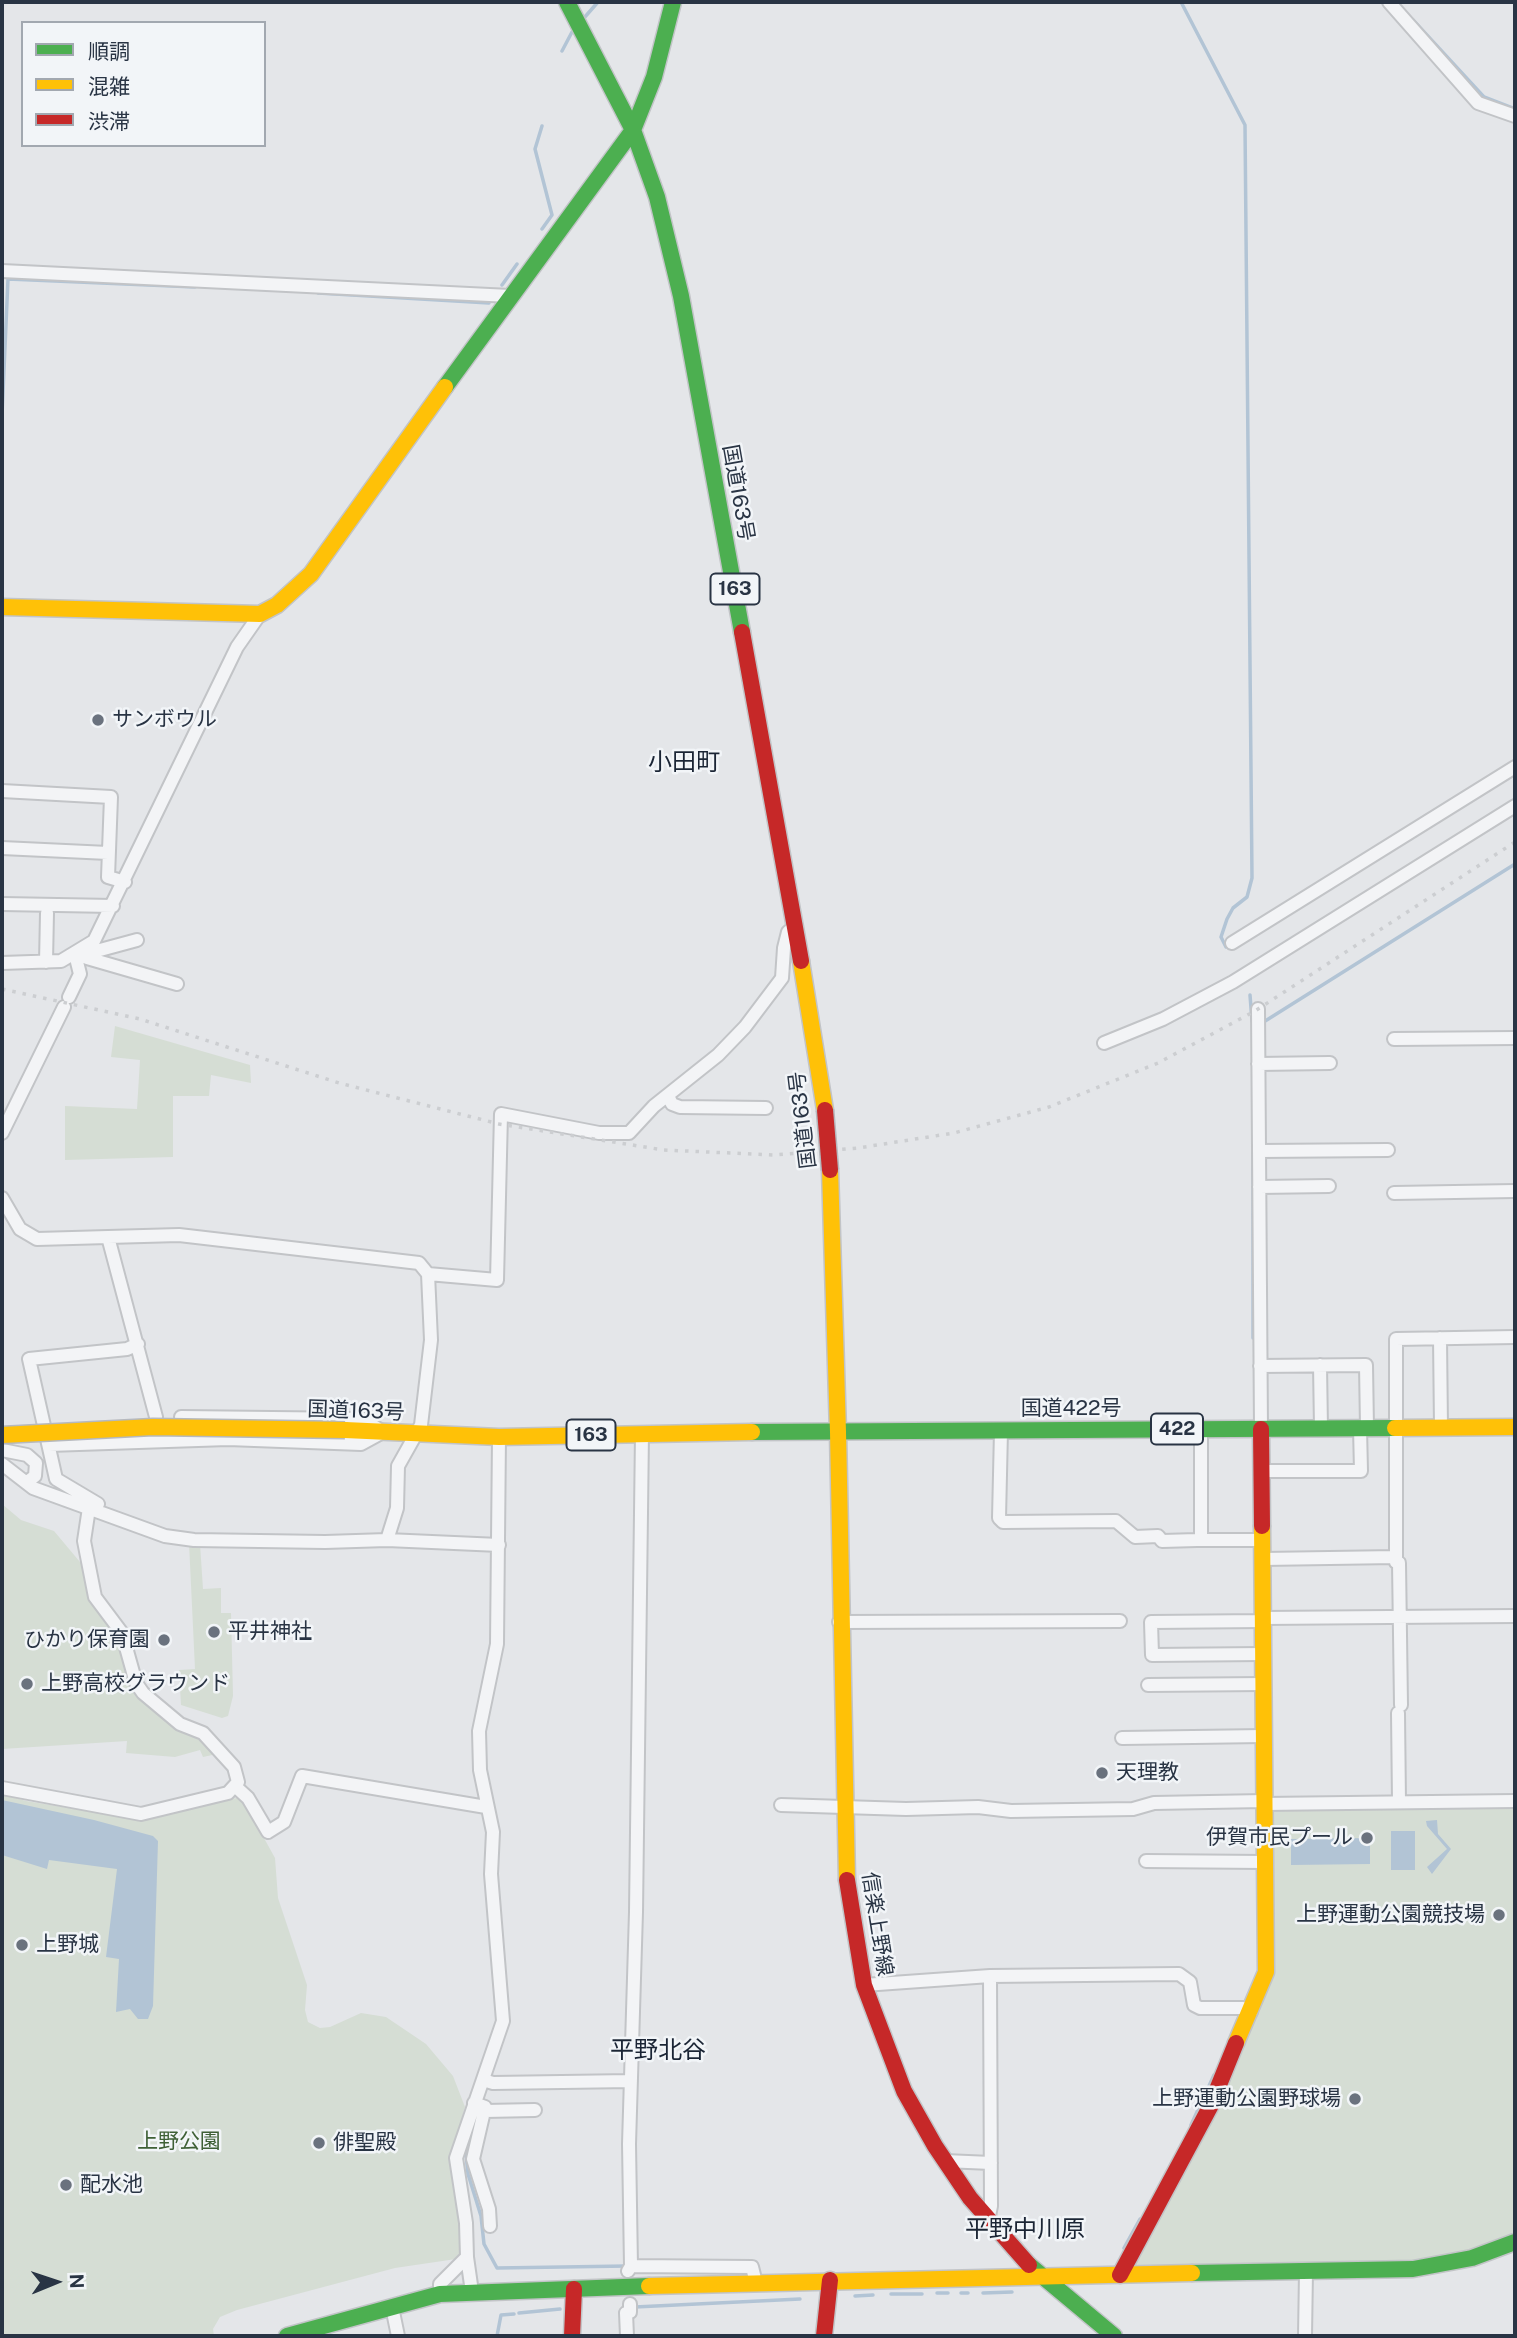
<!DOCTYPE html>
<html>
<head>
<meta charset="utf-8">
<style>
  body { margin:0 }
  #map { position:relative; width:1517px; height:2338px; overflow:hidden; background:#e4e6e9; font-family:"Public Sans","Noto Sans JP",sans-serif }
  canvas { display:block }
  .frame { position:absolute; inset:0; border:4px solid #293444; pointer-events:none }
  .legend { position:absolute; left:21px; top:21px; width:245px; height:126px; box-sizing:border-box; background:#f2f5f8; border:2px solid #a2a8b0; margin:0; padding:9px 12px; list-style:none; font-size:21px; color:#293444 }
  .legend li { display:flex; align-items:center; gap:14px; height:35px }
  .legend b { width:35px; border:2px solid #a2a8b0 }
  .north { position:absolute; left:21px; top:2247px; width:70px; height:70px; -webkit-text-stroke:5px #f2f5f8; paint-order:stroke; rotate:88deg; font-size:19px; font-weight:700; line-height:28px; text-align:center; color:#293444 }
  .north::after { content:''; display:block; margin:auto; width:24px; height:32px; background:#293444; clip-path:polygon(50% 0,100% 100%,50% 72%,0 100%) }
</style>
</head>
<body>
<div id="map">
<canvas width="1517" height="2338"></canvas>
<div class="frame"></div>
<ul class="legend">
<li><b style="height:9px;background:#4caf50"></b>順調</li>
<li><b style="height:9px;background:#ffc107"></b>混雑</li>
<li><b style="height:9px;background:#c62828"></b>渋滞</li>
</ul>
<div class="north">N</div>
</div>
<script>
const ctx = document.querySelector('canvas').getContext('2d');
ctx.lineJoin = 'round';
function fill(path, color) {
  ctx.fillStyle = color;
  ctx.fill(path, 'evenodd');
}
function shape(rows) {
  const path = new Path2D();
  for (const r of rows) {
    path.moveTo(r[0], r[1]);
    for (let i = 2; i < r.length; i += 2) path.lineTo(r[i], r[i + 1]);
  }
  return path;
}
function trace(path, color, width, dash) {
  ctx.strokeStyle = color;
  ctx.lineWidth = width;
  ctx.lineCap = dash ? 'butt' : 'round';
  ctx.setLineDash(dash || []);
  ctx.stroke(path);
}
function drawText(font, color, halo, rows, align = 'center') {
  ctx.font = font + ' "Public Sans","Noto Sans JP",sans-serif';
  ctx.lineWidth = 5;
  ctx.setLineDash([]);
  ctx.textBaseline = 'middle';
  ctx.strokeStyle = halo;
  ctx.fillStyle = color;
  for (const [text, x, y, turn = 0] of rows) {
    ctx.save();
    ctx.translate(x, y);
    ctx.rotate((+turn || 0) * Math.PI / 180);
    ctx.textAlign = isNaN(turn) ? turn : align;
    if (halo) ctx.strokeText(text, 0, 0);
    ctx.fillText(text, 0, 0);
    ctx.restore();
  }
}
fill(shape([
  [115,1026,250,1065,251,1083,211,1075,209,1096,173,1096,173,1157,65,1160,65,1106,137,1109,140,1060,111,1057],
  [2,1504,21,1520,54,1531,85,1568,118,1633,132,1683,217,1754,203,1757,200,1750,175,1757,126,1753,127,1741,2,1749],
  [189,1543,200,1544,203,1589,221,1588,221,1613,231,1613,233,1696,228,1716,222,1718,181,1705,179,1670,195,1669],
  [2,1793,26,1801,130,1818,155,1818,192,1806,237,1798,244,1802,275,1858,278,1898,307,1985,305,2010,308,2022,320,2028,330,2027,361,2013,386,2017,426,2044,453,2076,465,2107,451,2156,459,2219,459,2255,456,2259,395,2268,237,2310,220,2317,213,2329,214,2336,2,2336],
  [1515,1803,1515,2241,1412,2268,1122,2274,1265,1982,1269,1808]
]), '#d5ddd4');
fill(shape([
  [2,1800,94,1820,153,1836,158,1841,153,2006,148,2019,138,2019,130,2009,116,2012,119,1959,106,1957,117,1869,49,1860,47,1869,2,1855],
  [1437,1820,1438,1834,1451,1849,1432,1874,1427,1867,1447,1849,1427,1826,1426,1821],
  [1391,1831,1415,1831,1415,1870,1391,1870],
  [1370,1838,1370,1864,1291,1865,1291,1839]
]), '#b2c4d5');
trace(shape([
  [1181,2,1245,125,1252,878,1247,897,1233,908,1227,919,1221,937,1226,947],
  [584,18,598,2],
  [1413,20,1484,97,1515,109],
  [562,51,572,32],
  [542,126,535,149,552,215,542,229],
  [502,285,517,264],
  [318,293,489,303],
  [2,415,8,279,195,287],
  [1250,995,1252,1021],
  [1262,1023,1515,864],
  [1253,1144,1253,1338],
  [476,2118,466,2154,468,2174,481,2216,484,2244,497,2268,627,2266],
  [1191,2125,1214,2075],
  [1124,2248,1140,2219],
  [937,2293,948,2293],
  [961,2293,968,2293],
  [983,2293,1012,2292],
  [891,2294,922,2294],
  [855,2296,873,2295],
  [635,2307,800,2299],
  [519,2313,560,2309],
  [497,2336,501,2315,514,2314]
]), '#b2c4d5', 3.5);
const street = shape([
  [1389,2,1478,103,1515,116],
  [2,271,510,296],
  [2,791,111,797,108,877,125,882],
  [2,848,108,853],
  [2,904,113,906],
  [1232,943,1515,767],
  [89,953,137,940],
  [87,958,177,984],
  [46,962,47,913],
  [2,963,61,961,94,941,237,647,260,614],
  [69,997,80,974,75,954],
  [1258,1009,1261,1429],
  [1394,1039,1515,1038],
  [1104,1043,1163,1019,1233,982,1515,806],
  [1258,1064,1330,1063],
  [668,1096,672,1104,680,1107,766,1108],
  [2,1133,64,1007],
  [1259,1151,1388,1150],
  [1259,1187,1329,1186],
  [1394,1193,1515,1191],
  [2,1198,20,1229,37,1239,179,1235,419,1263,428,1274,431,1340,421,1425,398,1466,397,1508,387,1540,325,1542,194,1540,165,1536,33,1488,2,1464],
  [108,1237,156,1417],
  [428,1274,497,1280,501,1114,599,1133,629,1133,654,1106,718,1055,745,1027,782,978,784,948,788,932,795,926],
  [1440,1338,1441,1427],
  [1320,1365,1321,1428],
  [1260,1366,1366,1365,1367,1428],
  [1001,1431,999,1518,1003,1522,1116,1521,1135,1537,1158,1536,1162,1541,1197,1540,1201,1537,1201,1429],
  [49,1445,228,1439,361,1444,383,1432,363,1419,181,1417],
  [2,1450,27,1455,36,1463,35,1476,27,1482],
  [1262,1471,1361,1471,1360,1428],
  [98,1504,56,1479,29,1359,127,1349,138,1344],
  [387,1540,499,1545],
  [1197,1540,1263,1540],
  [1263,1559,1396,1557],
  [1263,1618,1515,1616],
  [1263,1621,1151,1622,1152,1655,1263,1654],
  [839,1622,1120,1621],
  [1148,1685,1264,1684],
  [1401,1705,1399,1563,1396,1562,1396,1339,1515,1337],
  [1398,1713,1399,1802],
  [1122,1738,1264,1736],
  [236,1787,248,1798,268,1832,284,1822,302,1776,486,1807],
  [2,1788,141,1814,228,1793,238,1782,234,1767,203,1733,180,1724,143,1693,136,1683,122,1633,95,1597,84,1541,89,1508],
  [1264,1804,1515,1801],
  [781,1805,906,1809,978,1807,1011,1811,1133,1809,1154,1803,1264,1801],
  [1146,1861,1264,1862],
  [864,1985,990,1976,1179,1974,1190,1982,1194,2005,1200,2008,1243,2008,1251,2012],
  [483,2080,493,2083,631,2081],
  [474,2103,485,2107,473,2159,489,2209,490,2226],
  [485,2111,535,2110],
  [945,2161,991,2163],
  [988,2221,991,2206,990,1976],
  [467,2257,472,2292],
  [631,2266,752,2267,756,2283],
  [628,2271,631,2266,629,2144,636,1912,642,1433],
  [440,2294,440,2284,467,2257,466,2223,456,2158,503,2021,491,1874,493,1832,480,1770,479,1731,497,1644,499,1437],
  [392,2307,398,2336],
  [627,2336,626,2313,630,2312,630,2304],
  [1305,2336,1306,2272]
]);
const fast = shape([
  [567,2,633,130,657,197,681,296,742,632],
  [445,387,633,130,654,77,673,2],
  [752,1432,1395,1428],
  [1029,2265,1114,2336],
  [1192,2273,1413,2269,1472,2258,1515,2242],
  [287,2336,440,2294,649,2286]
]);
const slow = shape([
  [2,607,260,614,277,605,311,574,445,387],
  [801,961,825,1110],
  [830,1170,838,1432],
  [1395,1428,1515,1427],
  [345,1430,499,1437,752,1432],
  [838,1432,847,1880],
  [1236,2043,1266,1972,1262,1526],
  [649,2286,1192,2273]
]);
const jam = shape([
  [742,632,801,961],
  [1261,1429,1262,1526],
  [847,1880,864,1985,904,2091,935,2146,970,2198,1029,2265],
  [1120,2275,1210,2107,1236,2043],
  [572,2336,574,2289],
  [824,2336,830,2280]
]);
trace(street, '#c2c4c7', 16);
trace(fast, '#c2c4c7', 19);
trace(slow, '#c2c4c7', 19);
trace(jam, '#c2c4c7', 19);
trace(street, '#f3f4f6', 12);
trace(fast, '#4caf50', 16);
trace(slow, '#ffc107', 16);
trace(jam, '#c62828', 16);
trace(shape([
  [2,989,140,1019,339,1083,499,1124,664,1150,774,1155,858,1148,954,1133,1049,1107,1158,1063,1255,1011,1515,842]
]), '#ccced1', 3.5, [3.5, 7]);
const slowBridge = shape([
  [2,1435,153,1427,345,1430]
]);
const jamBridge = shape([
  [825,1110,830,1170]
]);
trace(slowBridge, '#b6b9be', 19, []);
trace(jamBridge, '#b6b9be', 19, []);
trace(slowBridge, '#ffc107', 16);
trace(jamBridge, '#c62828', 16);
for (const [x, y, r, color] of [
  [98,720,7,"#6a727e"],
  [214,1632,7,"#6a727e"],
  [164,1640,7,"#6a727e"],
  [27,1684,7,"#6a727e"],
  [1102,1773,7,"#6a727e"],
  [1367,1838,7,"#6a727e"],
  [1499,1915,7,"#6a727e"],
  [22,1945,7,"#6a727e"],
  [1355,2099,7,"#6a727e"],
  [319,2143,7,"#6a727e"],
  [66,2185,7,"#6a727e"]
]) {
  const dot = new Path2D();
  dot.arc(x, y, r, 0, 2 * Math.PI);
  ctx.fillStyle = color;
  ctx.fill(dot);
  trace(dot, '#f2f5f8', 2.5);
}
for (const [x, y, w] of [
  [735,589,49],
  [1177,1429,52],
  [591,1435,49]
]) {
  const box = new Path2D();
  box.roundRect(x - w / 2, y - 15.5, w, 31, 5);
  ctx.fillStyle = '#f2f5f8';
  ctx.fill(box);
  trace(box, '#293444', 2);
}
drawText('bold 19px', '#293444', null, [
  ["163",735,589],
  ["422",1177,1429],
  ["163",591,1435]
]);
drawText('21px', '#293444', '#f2f5f8', [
  ["国道163号",738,493,80],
  ["国道163号",803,1120,-97],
  ["国道422号",1071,1409],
  ["国道163号",356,1411,2],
  ["信楽上野線",877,1924,81]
]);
drawText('21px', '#293444', '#f2f5f8', [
  ["サンボウル",112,720],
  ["平井神社",228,1632],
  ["ひかり保育園",150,1640,"right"],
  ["上野高校グラウンド",41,1684],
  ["天理教",1116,1773],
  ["伊賀市民プール",1353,1838,"right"],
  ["上野運動公園競技場",1485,1915,"right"],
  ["上野城",36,1945],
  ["上野運動公園野球場",1341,2099,"right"],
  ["俳聖殿",333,2143],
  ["配水池",80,2185]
], 'left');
drawText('21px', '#3f6036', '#f2f5f8', [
  ["上野公園",179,2142]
]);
drawText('24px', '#1b2535', '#f2f5f8', [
  ["小田町",684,763],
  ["平野北谷",658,2051],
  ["平野中川原",1025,2230]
]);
</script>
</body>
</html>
